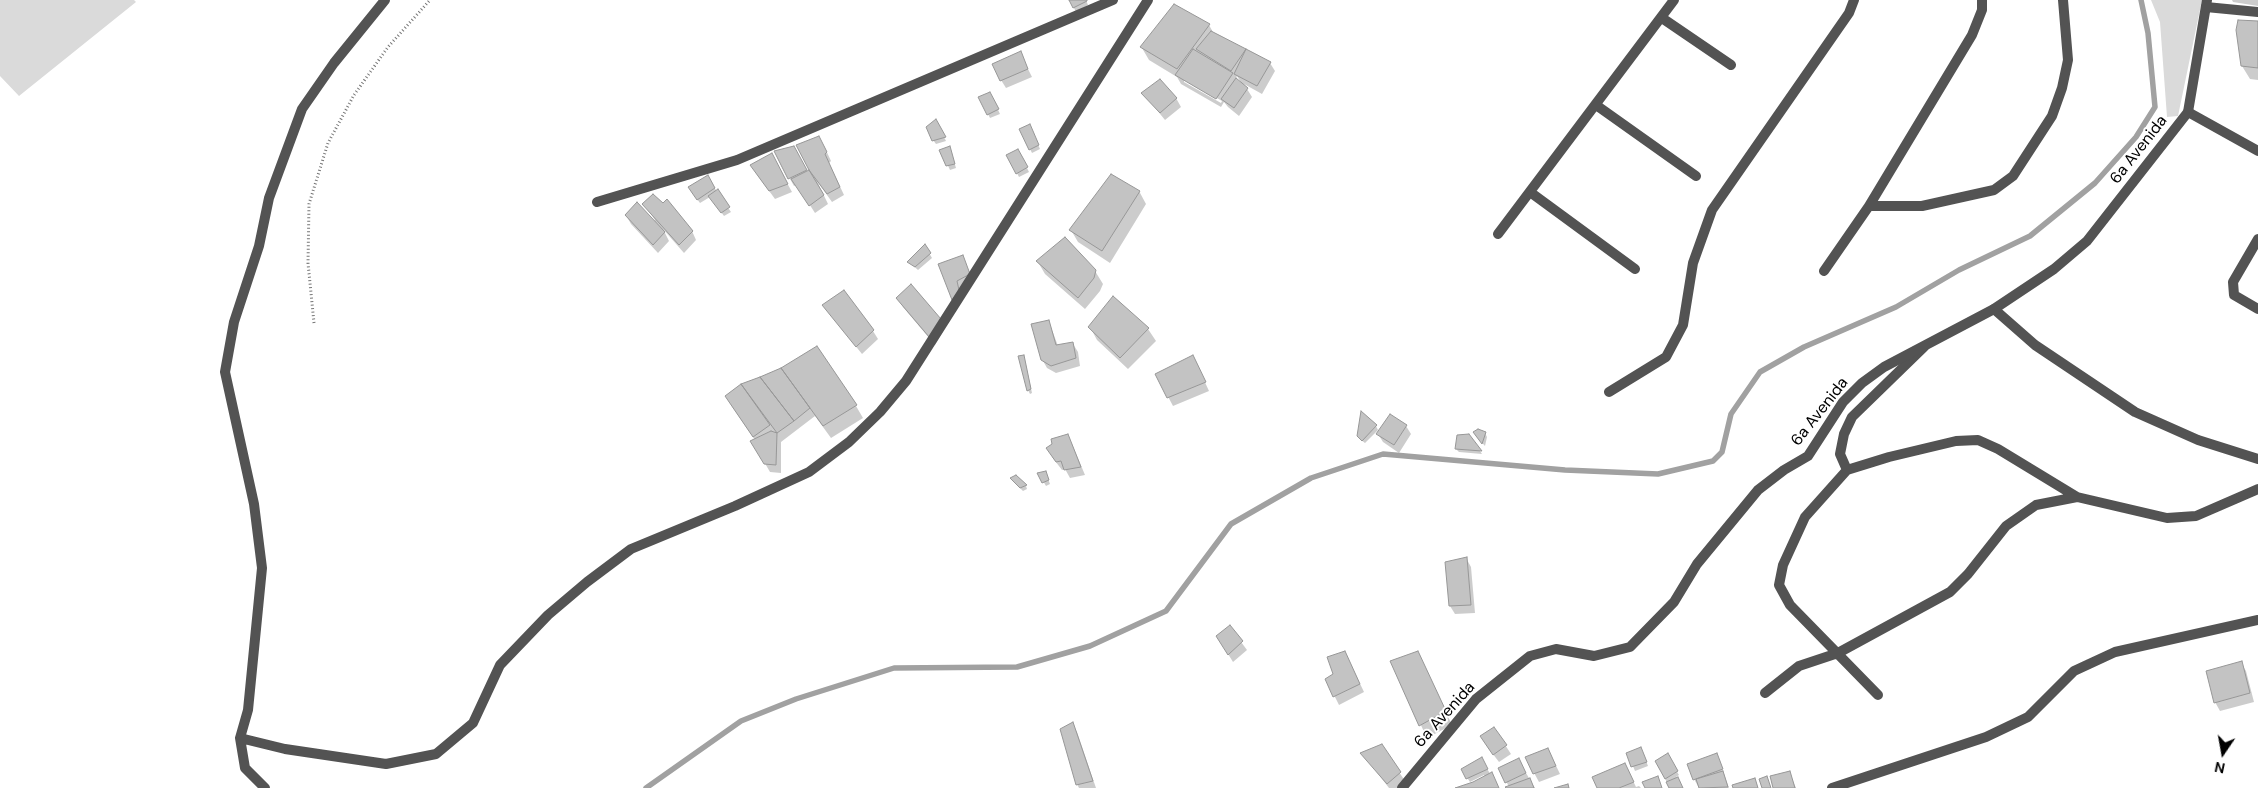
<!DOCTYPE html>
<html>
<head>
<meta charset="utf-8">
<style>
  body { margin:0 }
  #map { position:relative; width:2258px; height:788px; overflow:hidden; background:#fff; font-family:"DM Sans",sans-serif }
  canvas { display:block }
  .north { position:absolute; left:2198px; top:728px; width:50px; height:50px; -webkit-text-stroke:4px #fff; paint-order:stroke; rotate:192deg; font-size:14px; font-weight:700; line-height:20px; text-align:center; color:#000 }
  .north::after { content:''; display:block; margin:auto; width:18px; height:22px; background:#000; clip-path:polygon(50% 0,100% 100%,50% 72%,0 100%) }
</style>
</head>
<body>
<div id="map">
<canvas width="2258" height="788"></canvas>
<div class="north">N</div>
</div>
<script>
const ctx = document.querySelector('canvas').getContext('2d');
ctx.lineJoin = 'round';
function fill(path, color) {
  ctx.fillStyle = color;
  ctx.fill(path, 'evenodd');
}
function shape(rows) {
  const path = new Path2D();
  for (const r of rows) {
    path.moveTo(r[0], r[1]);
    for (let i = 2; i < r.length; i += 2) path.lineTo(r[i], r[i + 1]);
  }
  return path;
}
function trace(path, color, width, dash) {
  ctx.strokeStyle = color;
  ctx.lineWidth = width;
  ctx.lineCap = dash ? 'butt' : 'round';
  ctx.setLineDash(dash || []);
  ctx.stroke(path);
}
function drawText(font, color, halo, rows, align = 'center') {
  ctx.font = font + ' "DM Sans",sans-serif';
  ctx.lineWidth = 4;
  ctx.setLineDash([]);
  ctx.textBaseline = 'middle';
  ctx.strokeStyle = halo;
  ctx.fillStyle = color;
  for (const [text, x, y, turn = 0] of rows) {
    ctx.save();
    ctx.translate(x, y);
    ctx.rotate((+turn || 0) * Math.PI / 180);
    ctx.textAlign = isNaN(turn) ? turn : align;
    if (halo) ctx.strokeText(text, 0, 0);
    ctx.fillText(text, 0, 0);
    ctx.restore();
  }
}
fill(shape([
  [0,0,134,0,136,2,19,96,0,76],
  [2151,0,2202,0,2178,116,2167,117,2160,22]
]), '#dadada');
fill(shape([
  [1070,0,1086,0,1088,5,1076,12],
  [2232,0,2258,0,2258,6,2233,2],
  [2258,21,2258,80,2250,79,2242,66,2239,22],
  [1209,25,1214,34,1270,63,1275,71,1262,94,1244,84,1252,97,1239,116,1228,107,1224,102,1221,107,1181,84,1177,77,1149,60,1142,48],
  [1237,76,1242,84,1235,79],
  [1184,79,1222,101,1221,103,1184,82],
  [1020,53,1032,77,1006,88,1001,80],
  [990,93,1000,114,990,118,980,98],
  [1143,93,1176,98,1181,107,1165,120],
  [936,121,946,141,936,144,933,140],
  [1031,129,1040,149,1032,153,1030,149],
  [824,146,831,161,829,163,844,195,832,202,817,181,828,204,815,213,797,185,794,186,775,152,794,147,807,172,811,170],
  [1018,150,1029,172,1019,177,1008,156],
  [941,151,951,151,956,168,950,170],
  [776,163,792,192,775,199,756,173],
  [707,177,731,212,724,216,710,197,700,203,691,191],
  [1139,191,1146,204,1110,263,1078,242,1071,230],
  [644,204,663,205,692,231,696,240,684,253,663,229,669,241,658,253,631,224,626,215,653,222,655,220],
  [925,246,932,258,918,270,909,262],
  [962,257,974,282,958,307,940,265],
  [1038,262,1095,271,1103,284,1100,291,1085,309,1045,274],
  [898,298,945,328,935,345,903,307],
  [829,313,873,331,878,339,862,354],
  [1049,322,1058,346,1073,344,1078,352,1080,366,1056,373,1047,368,1042,359],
  [1090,327,1148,329,1156,341,1128,369,1097,340],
  [1024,356,1032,393,1030,394,1028,390],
  [1197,365,1209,391,1173,406,1156,374],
  [781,370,856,406,863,418,831,438,815,416,781,442,781,473,770,472,752,441,755,440,731,405,742,385],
  [1376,426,1378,430,1365,443,1361,440],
  [1406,426,1411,434,1399,453,1383,442,1378,434],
  [1485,433,1487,437,1485,446,1476,436],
  [1468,435,1480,451,1482,454,1459,452,1456,449],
  [1067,436,1072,444,1085,475,1070,478,1065,469,1062,470,1052,457],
  [1039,474,1047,476,1050,484,1046,486],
  [1016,476,1026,486,1027,489,1023,491,1014,482],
  [1466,558,1471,567,1475,613,1455,614,1450,606],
  [1230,627,1247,650,1233,662,1217,636],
  [1345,652,1364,692,1339,705,1326,679,1335,674],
  [1418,652,1452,725,1427,738,1391,662],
  [2241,663,2246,671,2254,702,2220,711,2215,702],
  [1072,724,1077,732,1096,788,1079,788,1077,784],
  [1494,728,1511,754,1499,762,1486,745],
  [1381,745,1405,781,1397,788,1389,788,1362,753],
  [1548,749,1560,774,1539,782,1526,758],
  [1643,753,1648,766,1635,771,1628,754],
  [1717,754,1729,788,1699,788,1694,779],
  [1667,755,1679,775,1676,777,1682,788,1670,788,1656,762],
  [1481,759,1499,788,1460,788,1485,777,1484,775,1470,782,1462,770],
  [1625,764,1636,787,1639,786,1641,788,1599,788],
  [1523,768,1535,788,1507,788,1509,787,1500,769],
  [1789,772,1796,788,1774,788]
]), '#0003');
trace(shape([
  [646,788,741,721,796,699,894,668,1017,667,1090,646,1166,611,1231,524,1311,478,1383,454,1565,470,1658,474,1713,461,1722,452,1731,414,1760,372,1804,347,1896,307,1959,270,2030,236,2095,183,2136,137,2155,107,2148,33,2141,0]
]), '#a1a1a1', 5.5);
const building = shape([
  [1069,0,1087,0,1087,1,1073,8,1069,0],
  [1174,4,1210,24,1177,69,1140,47,1174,4],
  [2238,20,2258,21,2258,68,2241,66,2236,30,2238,20],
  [1211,31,1246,49,1231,71,1196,49,1211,31],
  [1193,49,1233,73,1216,99,1175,75,1193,49],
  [1246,49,1271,62,1257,86,1234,74,1246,49],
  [1021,51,1028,69,1000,81,992,64,1021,51],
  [1236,78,1248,88,1234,108,1221,99,1236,78],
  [1160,79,1177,98,1160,113,1141,93,1160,79],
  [990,92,999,109,987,115,978,97,990,92],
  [936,119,946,137,932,141,926,127,936,119],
  [1030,124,1039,145,1029,150,1019,129,1030,124],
  [819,136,827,152,825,154,840,187,827,194,809,170,796,145,819,136],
  [794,146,807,170,788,179,774,151,794,146],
  [950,146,955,164,946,166,939,150,950,146],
  [1018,149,1028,167,1016,174,1006,155,1018,149],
  [772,153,788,184,769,191,750,165,772,153],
  [809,170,824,195,809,206,791,179,809,170],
  [1111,174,1140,191,1102,251,1069,230,1111,174],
  [708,175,715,188,697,200,688,187,708,175],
  [718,189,730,207,721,213,708,196,718,189],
  [653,194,663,203,667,199,693,231,679,245,642,204,653,194],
  [637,202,665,232,653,245,625,215,637,202],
  [1065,237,1096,270,1094,278,1078,298,1036,261,1065,237],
  [925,244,931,253,915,267,907,262,925,244],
  [963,255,970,274,957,281,959,290,952,300,938,264,963,255],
  [911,284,941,319,930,338,896,298,911,284],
  [844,290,874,330,856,347,822,305,844,290],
  [1113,296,1149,328,1120,358,1088,327,1113,296],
  [1049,320,1056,345,1073,342,1076,358,1051,366,1041,360,1031,324,1049,320],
  [817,346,857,405,823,426,781,368,817,346],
  [1024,355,1031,389,1027,391,1018,356,1024,355],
  [1193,355,1206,382,1167,398,1155,374,1193,355],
  [781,368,810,408,794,421,760,377,781,368],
  [760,377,794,421,777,433,741,384,760,377],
  [741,384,770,425,753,437,725,396,741,384],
  [1361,411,1377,425,1362,441,1357,436,1361,411],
  [1390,414,1407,425,1394,445,1376,434,1390,414],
  [1478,429,1486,432,1482,444,1473,432,1478,429],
  [771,431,777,433,776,465,764,464,750,441,771,431],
  [1068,434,1081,467,1064,470,1061,461,1056,462,1046,448,1052,444,1051,439,1068,434],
  [1469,434,1482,451,1455,449,1457,435,1469,434],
  [1046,471,1049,480,1042,483,1037,473,1046,471],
  [1016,475,1027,485,1020,488,1010,478,1016,475],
  [1467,557,1471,605,1449,606,1445,562,1467,557],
  [1230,625,1243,641,1228,655,1216,636,1230,625],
  [1345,651,1360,684,1333,697,1325,679,1333,674,1327,657,1345,651],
  [1418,651,1446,711,1419,726,1390,661,1418,651],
  [2242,661,2250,693,2214,703,2206,671,2242,661],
  [1073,722,1093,781,1076,785,1060,729,1073,722],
  [1494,727,1507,745,1493,755,1480,736,1494,727],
  [1382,744,1401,772,1387,784,1360,753,1382,744],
  [1641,747,1647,762,1631,767,1626,753,1641,747],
  [1548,748,1556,766,1533,774,1525,757,1548,748],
  [1668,753,1678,771,1665,779,1655,761,1668,753],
  [1717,753,1723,769,1693,780,1687,764,1717,753],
  [1482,757,1488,769,1466,779,1461,769,1482,757],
  [1519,758,1526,773,1505,783,1498,768,1519,758],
  [1625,763,1634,782,1619,788,1597,788,1592,777,1625,763],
  [1723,771,1728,787,1699,788,1696,779,1723,771],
  [1790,771,1795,788,1773,788,1770,776,1790,771],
  [1492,772,1499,788,1455,788,1473,782,1492,772],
  [1658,776,1662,788,1645,788,1642,782,1658,776],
  [1767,776,1771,788,1762,788,1759,779,1767,776],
  [1678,777,1683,788,1669,788,1666,782,1678,777],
  [1530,778,1534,788,1506,788,1505,787,1530,778],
  [1755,778,1758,788,1733,788,1732,785,1755,778],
  [1568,784,1569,788,1554,788,1568,784]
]);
fill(building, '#c3c3c3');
trace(building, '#979797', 1);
trace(shape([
  [314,323,308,263,309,204,328,143,354,95,388,47,430,0]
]), '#757575', 3, [1, 2.5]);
trace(shape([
  [2206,7,2258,12],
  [1662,18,1731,65],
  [1596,105,1696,176],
  [2188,112,2258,151],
  [1530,192,1635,269],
  [597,202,737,160,1113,0],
  [1869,206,1922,206,1994,190,2013,176,2052,116,2062,88,2068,60,2063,0],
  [1498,234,1674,0],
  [2258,239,2233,282,2234,295,2258,309],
  [1824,271,1869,206,1972,35,1982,10,1982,0],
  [1994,309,2035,345,2135,412,2198,440,2258,459],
  [1609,392,1666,357,1683,325,1693,263,1712,210,1849,13,1854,0],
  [1847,470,1840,454,1844,434,1852,417,1924,347],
  [1765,693,1799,666,1838,653,1950,592,1968,574,2006,526,2036,505,2077,497,2167,518,2196,516,2258,489],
  [1878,695,1790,605,1779,585,1783,565,1805,517,1847,470,1889,457,1956,441,1978,440,1998,449,2077,497],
  [240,738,285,749,386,764,436,754,473,723,500,665,548,615,587,582,631,549,735,506,809,472,849,442,880,412,906,381,1148,0],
  [265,788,245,768,240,738,248,710,262,568,254,504,225,372,234,322,259,246,269,198,302,109,334,63,385,0],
  [1832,788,1986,737,2028,717,2074,671,2115,652,2258,620]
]), '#535353', 10);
trace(shape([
  [1402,788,1476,699,1530,656,1556,649,1594,656,1630,647,1674,602,1697,564,1758,490,1784,470,1808,456,1843,402,1862,383,1884,367,1994,309,2054,269,2087,241,2188,112,2207,0]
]), '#535353', 10);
drawText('16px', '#000', '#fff', [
  ["6a Avenida",2139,150,-52],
  ["6a Avenida",1820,412,-52],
  ["6a Avenida",1445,715,-48]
]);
</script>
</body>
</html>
